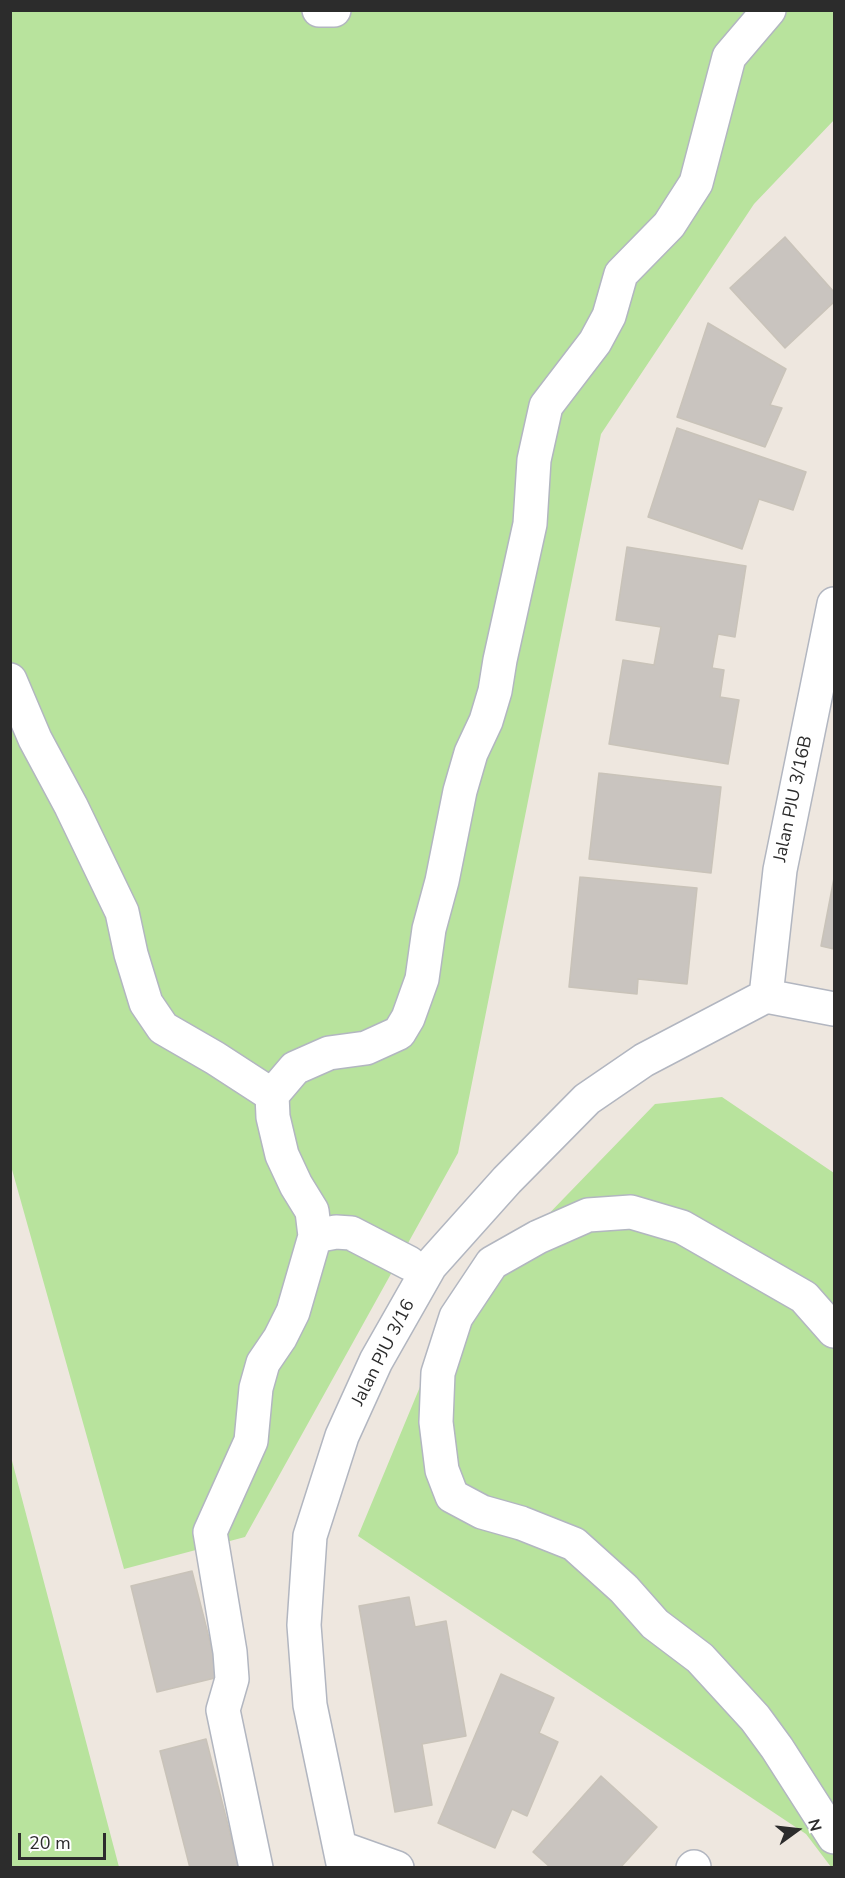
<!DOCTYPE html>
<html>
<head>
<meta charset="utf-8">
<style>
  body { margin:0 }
  #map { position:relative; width:845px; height:1878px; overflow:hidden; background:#eee7df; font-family:"Nunito Sans",sans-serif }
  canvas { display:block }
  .frame { position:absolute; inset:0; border:12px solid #2c2c2c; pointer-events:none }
  .north { position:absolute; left:767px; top:1800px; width:60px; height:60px; -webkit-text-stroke:4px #fff; paint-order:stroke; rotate:75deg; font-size:16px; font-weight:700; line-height:24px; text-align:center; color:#2c2c2c }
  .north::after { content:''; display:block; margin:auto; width:21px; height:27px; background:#2c2c2c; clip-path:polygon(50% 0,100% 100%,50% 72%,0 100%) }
  .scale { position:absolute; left:18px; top:1833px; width:88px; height:27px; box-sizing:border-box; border:3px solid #2c2c2c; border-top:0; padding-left:8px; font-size:18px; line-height:21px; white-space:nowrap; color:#2c2c2c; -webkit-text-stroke:4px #fff; paint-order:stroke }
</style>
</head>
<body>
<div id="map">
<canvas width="845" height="1878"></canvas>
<div class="frame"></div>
<div class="north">N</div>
<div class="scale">20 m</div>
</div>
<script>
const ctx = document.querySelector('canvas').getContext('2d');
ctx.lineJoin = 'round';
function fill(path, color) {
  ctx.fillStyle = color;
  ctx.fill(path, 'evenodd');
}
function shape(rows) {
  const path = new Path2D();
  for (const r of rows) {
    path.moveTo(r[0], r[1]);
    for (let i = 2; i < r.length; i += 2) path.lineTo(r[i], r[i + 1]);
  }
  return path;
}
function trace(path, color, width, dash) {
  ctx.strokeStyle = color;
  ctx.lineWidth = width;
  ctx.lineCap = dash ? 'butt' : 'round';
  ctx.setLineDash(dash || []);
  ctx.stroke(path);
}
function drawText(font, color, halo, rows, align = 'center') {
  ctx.font = font + ' "Nunito Sans",sans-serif';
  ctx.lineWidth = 5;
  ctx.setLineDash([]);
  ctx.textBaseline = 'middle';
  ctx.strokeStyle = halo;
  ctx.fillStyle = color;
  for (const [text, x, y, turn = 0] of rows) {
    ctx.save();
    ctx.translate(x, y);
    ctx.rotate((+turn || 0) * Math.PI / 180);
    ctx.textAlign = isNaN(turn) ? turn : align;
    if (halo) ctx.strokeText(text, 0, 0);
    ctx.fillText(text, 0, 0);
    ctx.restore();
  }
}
fill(shape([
  [10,11,834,11,834,120,754,204,601,434,458,1153,245,1537,124,1569,11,1166],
  [722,1097,834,1173,834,1867,831,1867,806,1834,358,1536,449,1317,655,1104],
  [11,1457,119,1867,11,1867]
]), '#b8e39d');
const building = shape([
  [785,237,834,292,834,302,785,348,730,288,785,237],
  [708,323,786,369,770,405,782,408,765,447,677,417,708,323],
  [677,428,806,472,793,510,759,499,742,549,648,517,677,428],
  [627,547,746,566,735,637,718,634,712,668,724,670,720,697,739,700,728,764,609,744,623,660,654,665,661,627,616,620,627,547],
  [599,773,721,787,711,873,589,859,599,773],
  [580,877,697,888,687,984,638,979,637,994,569,987,580,877],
  [834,878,834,949,821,946,834,878],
  [192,1571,219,1677,157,1692,131,1586,192,1571],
  [409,1597,415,1627,446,1621,466,1736,422,1744,432,1805,395,1812,359,1606,409,1597],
  [501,1674,554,1698,539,1733,558,1742,527,1816,512,1809,495,1848,438,1823,501,1674],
  [206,1739,239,1868,190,1868,160,1751,206,1739],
  [601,1776,657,1827,620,1868,551,1868,533,1852,601,1776]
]);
fill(building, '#c9c4bf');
trace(building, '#c9c3b9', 1.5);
const minor = shape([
  [319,10,334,10],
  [10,680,35,739,71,806,122,912,131,954,146,1003,163,1028,215,1058,272,1095],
  [766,996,780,870,834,604],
  [766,996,834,1009],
  [315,1236,336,1232,351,1233,409,1263],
  [834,1331,804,1297,682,1227,631,1212,588,1215,538,1237,492,1263,456,1317,438,1373,436,1422,442,1470,452,1496,482,1512,521,1523,574,1544,624,1589,655,1624,700,1658,755,1718,777,1748,834,1837],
  [341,1848,397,1868],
  [256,1868,223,1710,232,1679,230,1652,210,1532,251,1441,256,1388,263,1363,280,1338,293,1312,315,1236,312,1211,296,1185,282,1155,273,1117,272,1095,295,1068,329,1053,366,1048,399,1033,408,1018,422,979,429,929,442,881,460,791,471,753,486,721,495,691,500,660,530,524,534,460,546,406,595,342,609,316,621,274,669,225,696,183,729,57,769,10],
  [344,1868,310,1705,304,1625,310,1536,342,1436,376,1361,430,1266,507,1180,587,1099,644,1060,766,996],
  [693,1868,694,1867]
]);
trace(minor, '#b2b6c0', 36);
trace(minor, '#fff', 33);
drawText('18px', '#2c2c2c', '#fff', [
  ["Jalan PJU 3/16B",794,799,-78],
  ["Jalan PJU 3/16",384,1353,-63]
]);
</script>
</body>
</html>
